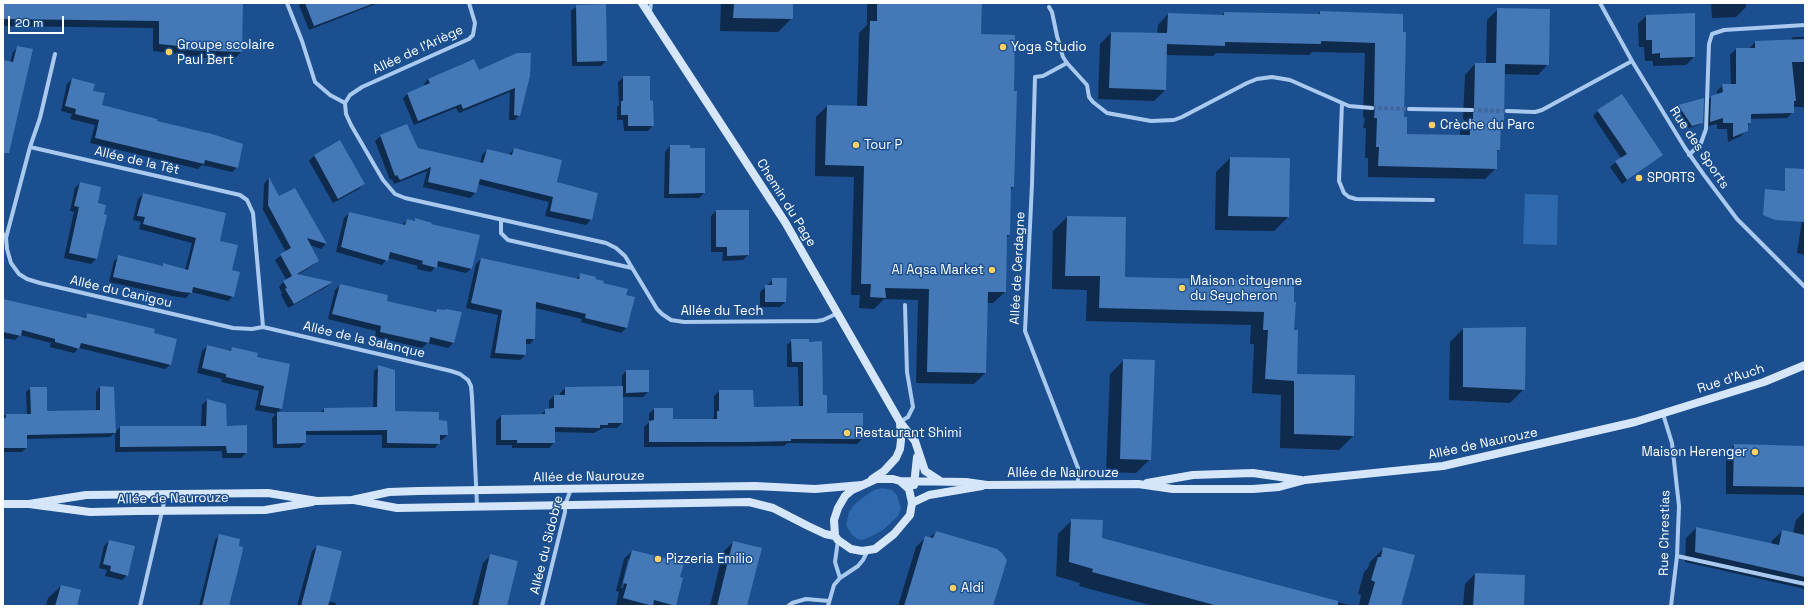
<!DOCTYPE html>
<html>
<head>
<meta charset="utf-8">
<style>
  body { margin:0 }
  #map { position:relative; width:1808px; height:609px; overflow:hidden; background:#1b4f8f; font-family:"Space Grotesk",sans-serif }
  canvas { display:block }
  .frame { position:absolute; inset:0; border:4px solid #fff; pointer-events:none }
  .scale { position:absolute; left:8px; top:16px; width:56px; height:18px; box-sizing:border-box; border:2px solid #fff; border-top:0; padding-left:5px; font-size:12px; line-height:14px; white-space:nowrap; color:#fff; -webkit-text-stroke:3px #1b4f8f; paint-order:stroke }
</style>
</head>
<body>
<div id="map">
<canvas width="1808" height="609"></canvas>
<div class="frame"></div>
<div class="scale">20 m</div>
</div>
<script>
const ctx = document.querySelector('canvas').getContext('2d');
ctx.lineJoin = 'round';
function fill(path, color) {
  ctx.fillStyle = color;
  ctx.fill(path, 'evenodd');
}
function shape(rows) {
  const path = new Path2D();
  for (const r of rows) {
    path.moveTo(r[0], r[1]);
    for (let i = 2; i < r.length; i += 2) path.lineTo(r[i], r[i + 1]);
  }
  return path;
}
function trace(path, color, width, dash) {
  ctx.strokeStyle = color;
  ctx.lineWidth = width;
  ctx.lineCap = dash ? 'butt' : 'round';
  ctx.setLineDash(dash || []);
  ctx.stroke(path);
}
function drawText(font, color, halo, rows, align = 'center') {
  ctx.font = font + ' "Space Grotesk",sans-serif';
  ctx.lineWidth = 3;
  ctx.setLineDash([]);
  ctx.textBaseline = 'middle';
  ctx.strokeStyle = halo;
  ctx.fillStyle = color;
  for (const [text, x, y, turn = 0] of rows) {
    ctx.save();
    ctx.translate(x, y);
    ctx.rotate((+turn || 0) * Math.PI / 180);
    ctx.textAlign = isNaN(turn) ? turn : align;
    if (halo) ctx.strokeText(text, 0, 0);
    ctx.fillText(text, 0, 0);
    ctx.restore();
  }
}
fill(shape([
  [1525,194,1558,195,1557,245,1523,244],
  [882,488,892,490,897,495,901,509,898,516,883,530,870,537,862,540,857,539,852,535,846,525,849,512,854,505,865,496,874,490]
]), '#2e69ad');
fill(shape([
  [3,3,242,3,241,52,234,59,180,57,180,54,153,51,153,28,3,26],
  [301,3,378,3,309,30,299,5],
  [721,3,792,3,792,18,778,32,720,31],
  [867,3,981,3,980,35,1013,91,1016,92,1013,187,1010,191,1009,235,1006,238,1005,292,993,303,987,303,985,373,974,384,916,383,918,300,884,299,874,309,859,308,860,295,851,295,854,177,815,176,816,117,827,106,857,107,859,33,867,25],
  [1711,3,1746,3,1746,7,1736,17,1712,18],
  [577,6,606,61,601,66,572,66,571,11],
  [1498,9,1548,64,1538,75,1504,74,1503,120,1500,123,1499,150,1496,152,1496,168,1485,179,1368,177,1368,158,1365,158,1366,128,1363,128,1365,119,1363,116,1365,53,1312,52,1309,55,1216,53,1213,56,1166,55,1165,90,1154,101,1098,99,1100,44,1111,33,1157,34,1158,25,1168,14,1221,16,1224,13,1317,15,1320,12,1402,15,1403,118,1406,134,1460,136,1460,131,1465,122,1463,118,1465,75,1475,64,1486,64,1487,20],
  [1646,16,1694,57,1686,65,1653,66,1653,61,1645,61,1644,47,1639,47,1638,24],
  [1793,37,1805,37,1805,107,1793,107,1793,112,1787,118,1750,119,1747,130,1741,136,1728,142,1727,129,1717,129,1717,124,1704,127,1705,103,1711,97,1717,95,1717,91,1723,85,1731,85,1730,55,1736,49,1749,49,1755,42,1790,41],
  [18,47,3,142,3,62,10,63,13,52],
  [517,54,519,115,515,120,509,120,510,92,459,113,456,108,414,125,403,99,407,94,425,87,424,84,428,79,479,72],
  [624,77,649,101,653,125,648,131,624,131,623,120,617,120,617,107,619,105,618,82],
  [72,79,92,91,101,106,237,167,232,172,202,165,198,169,90,143,95,125,70,119,72,114,61,111,67,84],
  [1679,106,1702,123,1699,125,1689,128,1677,109],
  [1598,111,1661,155,1622,184,1610,167,1621,158,1593,116],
  [381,136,417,149,480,164,482,155,487,150,508,155,514,149,537,154,556,182,591,219,586,225,545,216,549,202,477,184,475,193,470,198,423,187,427,171,394,184,392,179,390,180,375,141],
  [340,142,364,183,359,189,333,203,309,161,314,156],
  [670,146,704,193,699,198,664,198,665,152],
  [1230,158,1288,217,1274,231,1215,230,1216,172],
  [268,179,279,198,326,244,321,249,309,245,318,261,312,266,297,275,331,283,326,287,288,308,281,295,282,293,279,287,286,279,275,260,286,252,263,210,264,184],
  [80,183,96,204,96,259,91,264,64,258,74,212,70,211,75,188],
  [143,194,219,242,231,271,233,296,228,301,191,292,186,298,177,297,109,282,114,261,119,256,162,266,164,264,185,270,192,243,139,229,141,222,133,220,138,199],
  [716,211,748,255,743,260,722,261,723,252,711,252,711,216],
  [349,213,402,225,407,220,414,221,416,220,472,268,466,273,436,266,431,272,417,269,418,266,388,258,382,265,336,252,344,218],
  [1067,217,1124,278,1293,302,1296,375,1353,436,1339,450,1280,448,1281,395,1252,393,1254,344,1250,344,1251,325,1086,321,1087,290,1052,289,1053,231],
  [1805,218,1805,255,1797,253,1802,221],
  [481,259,576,279,581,274,625,296,633,298,626,328,621,333,581,322,582,319,535,308,534,339,530,344,525,344,525,355,520,360,490,358,498,315,466,308,476,264],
  [773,279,785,302,780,307,760,307,760,292,767,286],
  [340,285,386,301,434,313,437,310,454,342,448,348,427,343,422,348,375,337,376,331,328,319,335,290],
  [3,300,84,318,88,314,153,334,170,365,165,369,79,348,74,353,50,347,51,343,20,335,15,340,3,338],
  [1464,328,1524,389,1510,403,1449,400,1450,342],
  [792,340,822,396,826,414,862,439,857,444,787,443,784,446,644,447,644,427,649,422,649,414,654,409,672,420,712,420,714,416,714,396,719,391,753,408,799,407,798,367,787,367,787,345],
  [207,346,229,351,233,348,255,358,288,365,281,409,277,413,320,413,324,409,373,408,374,371,379,367,394,412,446,422,447,435,442,440,439,440,439,443,435,448,382,448,382,435,305,435,305,443,300,448,273,448,272,418,276,414,255,410,259,391,221,382,222,379,197,373,202,351],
  [1124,360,1150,459,1136,473,1106,472,1110,374],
  [626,371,648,371,648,392,643,397,622,397,622,423,617,428,603,428,594,433,554,432,554,443,549,448,512,448,512,445,496,445,496,421,501,416,540,415,546,410,549,409,549,401,554,396,560,396,560,393,565,388,622,387,622,376],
  [100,387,115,432,120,427,201,427,202,405,207,400,246,453,241,458,222,458,222,451,115,452,115,433,110,437,26,439,26,448,22,452,3,452,3,415,27,415,26,392,31,388,46,412,96,411,96,392],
  [1734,445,1805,447,1805,495,1726,494,1726,454],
  [1805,511,1805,589,1685,562,1686,538,1696,528,1771,544,1772,541,1782,531,1793,533,1796,520],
  [1072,520,1101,539,1353,606,1153,606,1079,586,1080,583,1056,576,1058,534],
  [936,532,992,606,898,606,916,547,926,537,929,538],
  [220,535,228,606,199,606,215,540],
  [109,541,127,575,122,580,105,576,107,570,99,568,104,546],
  [733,542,746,606,710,606,723,552],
  [317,547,328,601,336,603,335,606,297,606,312,551],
  [1384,548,1400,606,1359,606,1361,595,1358,594,1364,572,1368,568,1370,562],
  [632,551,679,578,675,606,616,606,619,592,616,591,624,559],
  [628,559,631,559,623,588,621,588],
  [491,555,506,606,472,606,483,563],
  [1475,574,1523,606,1463,606,1465,584],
  [61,586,76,606,46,606,48,598]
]), '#0007');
fill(shape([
  [3,3,243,3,242,52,187,50,187,47,159,44,159,21,3,19],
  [305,3,372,3,372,4,314,26],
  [734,3,793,3,793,19,733,18],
  [877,3,982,3,981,34,1015,35,1014,91,1017,91,1014,187,1011,187,1010,235,1007,235,1006,292,988,292,986,373,927,372,929,289,885,288,886,298,870,297,871,284,861,284,864,166,825,165,827,105,867,106,870,21,877,21],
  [606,4,607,61,577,62,576,5],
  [1497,8,1550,9,1549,65,1505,64,1504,121,1501,120,1500,150,1497,150,1497,169,1378,166,1379,147,1376,147,1377,118,1374,118,1375,108,1374,105,1375,43,1321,41,1321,44,1225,42,1225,46,1167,44,1166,90,1109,88,1111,32,1167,33,1168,13,1224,15,1224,12,1320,14,1320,11,1403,14,1403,32,1406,32,1404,117,1407,117,1407,134,1470,135,1470,119,1473,119,1473,113,1475,110,1474,107,1475,63,1496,63],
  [1695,13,1695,57,1660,58,1660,53,1652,54,1652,40,1646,40,1646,15],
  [1805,39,1805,62,1792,62,1796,101,1794,101,1794,113,1751,114,1751,123,1748,123,1748,131,1733,137,1733,123,1723,123,1723,118,1710,122,1711,96,1723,92,1722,84,1736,84,1736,48,1755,48,1755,41],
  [17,46,33,49,9,153,3,153,3,60,13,62],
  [517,53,531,53,530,76,520,116,514,115,515,88,463,109,461,104,418,121,407,93,430,83,428,79,474,59,479,70],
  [623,76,650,76,650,100,653,101,654,126,628,126,628,115,621,115,621,101,623,101],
  [72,78,95,84,93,91,105,93,102,105,157,119,157,121,212,134,243,144,238,168,205,160,204,164,95,138,99,120,75,114,76,109,65,106],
  [1622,94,1663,155,1627,180,1615,161,1627,154,1597,110],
  [1704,98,1703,123,1692,126,1678,105],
  [407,124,418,148,483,163,487,149,512,155,514,148,562,160,557,182,598,193,592,220,550,211,553,197,480,179,476,193,428,182,431,167,400,180,397,175,395,176,380,135],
  [340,140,365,184,338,199,314,155],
  [670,145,690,145,690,148,705,148,705,193,669,194],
  [1230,157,1290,158,1289,217,1228,216],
  [1785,168,1805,169,1805,222,1775,220,1763,215,1765,189,1785,191],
  [269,177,279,196,295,188,327,244,307,238,319,261,297,274,333,282,294,304,285,289,287,288,283,281,292,276,280,254,291,248,268,205],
  [80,182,101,187,98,203,106,205,104,214,107,215,97,259,69,253,79,207,74,206],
  [143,193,226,213,220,241,238,245,232,270,240,272,234,297,193,287,192,293,182,292,113,277,118,255,163,266,163,263,188,270,196,238,143,224,145,217,137,216],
  [716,210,749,210,749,255,727,256,727,247,716,247],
  [349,212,405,225,407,219,415,221,415,218,432,223,431,224,480,235,472,269,438,261,437,268,422,264,423,261,390,252,388,261,341,247],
  [1067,216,1126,217,1125,277,1294,281,1294,302,1296,302,1294,330,1298,330,1297,374,1355,375,1354,436,1294,434,1294,381,1265,379,1268,330,1263,330,1264,312,1099,308,1100,276,1065,276],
  [481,258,579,279,580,273,596,277,595,279,604,281,603,283,628,289,626,295,635,297,627,328,585,318,586,314,536,302,535,339,526,339,526,355,495,353,502,310,471,303],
  [772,278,787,278,786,302,765,302,765,285,772,285],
  [340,284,388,295,387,301,404,305,436,312,437,309,445,310,446,309,462,312,454,343,430,337,429,343,380,332,381,326,332,314],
  [3,299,86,318,87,313,155,329,154,333,177,339,171,365,81,343,79,349,73,347,55,342,55,339,22,330,21,336,3,332],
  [1526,327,1525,390,1463,387,1463,328],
  [791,339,809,339,809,342,822,341,823,395,827,395,827,413,863,413,863,439,791,439,791,441,746,442,649,442,649,421,654,420,654,408,673,408,673,419,717,419,717,411,719,411,719,390,753,390,754,407,803,406,803,362,792,362],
  [207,345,231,351,232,347,258,353,257,357,290,364,282,409,260,405,264,386,226,377,226,374,202,368],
  [1123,359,1155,360,1151,460,1120,459],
  [378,365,395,370,395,411,439,412,439,420,447,421,448,435,440,435,440,444,387,443,387,430,306,431,306,443,277,444,277,412,324,412,324,408,377,407],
  [626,370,649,370,649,392,626,393],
  [100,386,114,387,116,433,27,435,27,448,3,448,3,418,6,418,6,414,31,414,30,387,47,387,47,411,100,410],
  [623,386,623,423,608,423,608,425,600,425,600,428,555,427,555,443,517,443,517,440,501,440,501,415,545,414,545,409,554,408,554,395,565,395,565,387],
  [207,399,226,404,227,426,247,425,247,453,227,453,226,446,120,447,120,426,206,426],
  [1734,444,1805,446,1805,487,1733,486],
  [1071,519,1103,520,1102,538,1338,601,1338,606,1218,606,1092,572,1093,569,1069,562],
  [1696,527,1779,545,1782,530,1805,535,1805,577,1695,552],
  [936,531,997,549,1002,553,1007,560,993,606,904,606,925,536,933,538],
  [219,534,240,539,239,546,243,547,242,554,229,606,202,606],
  [109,540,135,546,128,576,110,571,111,566,103,564],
  [733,541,762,548,758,563,747,606,717,606],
  [317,545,342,551,330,599,328,606,301,606],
  [1383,547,1415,555,1401,606,1368,606,1375,582,1371,580,1378,557,1381,557],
  [632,550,684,563,680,577,683,578,676,606,654,600,653,606,623,598,627,584,623,583],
  [490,554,518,561,507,606,478,606],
  [1475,573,1525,575,1524,606,1473,606],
  [61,585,81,590,77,606,55,606]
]), '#4478b7');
trace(shape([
  [1372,108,1409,109],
  [1472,110,1507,111]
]), '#3d69a0', 4, [4, 2]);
trace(shape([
  [287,3,302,41,315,82,330,95,345,103],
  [1600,3,1632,61,1685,148,1704,175,1737,219,1805,287],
  [1049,7,1052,12,1057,36,1063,57,1067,63,1087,85,1089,97,1093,102,1107,113,1151,121,1174,120,1182,117,1247,83,1257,79,1272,77,1290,80,1349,106,1372,108],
  [650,12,651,3],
  [1067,63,1043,76,1035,77,1032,184,1025,331,1073,455,1078,468,1078,485],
  [345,103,346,114,351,125,383,180,395,194,405,198,606,243,616,248,625,256,657,309,662,314,671,320,684,322,817,321,823,320,838,313],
  [345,103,350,95,362,87,469,39,473,35,475,23,469,3],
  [1342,103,1339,181,1344,193,1349,197,1356,199,1433,200],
  [1409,109,1472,110],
  [1507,111,1535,112,1542,110,1632,61],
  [30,147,240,195,247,200,253,213,263,327,451,371,460,374,468,380,471,386,472,397,477,506],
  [1689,155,1701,143,1706,129,1709,44,1712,34,1724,30,1805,25],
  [501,220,501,233,508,240,632,268],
  [3,234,6,238,7,249,11,263,19,274,27,279,40,283,233,328,252,329,263,327],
  [6,238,30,147,40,118,55,54],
  [1663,414,1672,443,1679,506,1677,556,1671,606],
  [900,422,908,417,913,407,907,372,905,305],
  [838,540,835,562,840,578],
  [1677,556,1805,584],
  [140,606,166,494],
  [542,606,565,512,565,505,571,489],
  [788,606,792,603,806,599,829,601],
  [828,606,834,585,840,578,858,566,863,560,868,550]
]), '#a9c9ee', 4);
trace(shape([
  [642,3,785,222,900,422,915,441,925,471,939,480],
  [872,479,884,471,896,458,900,449,901,440,900,422],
  [876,479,893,479,900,481,909,489,912,503,910,515,894,534,875,549,862,551,851,549,838,540,835,536,834,520,838,508,845,496,852,490,876,479],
  [900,481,966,482,987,485,1138,484,1173,489,1253,489,1279,487,1305,480,1443,466,1635,422,1764,382,1805,365],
  [1147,483,1193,475,1253,473,1301,480],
  [914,485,917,457],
  [354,500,397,508,749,502,773,508,808,526,825,534,835,536],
  [912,503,929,495,982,486],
  [3,504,29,504,90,512,136,511,265,510,312,502],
  [29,504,86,495,268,493,317,501,352,500,389,492,418,491,755,486,815,489,862,485]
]), '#d6e6fa', 8);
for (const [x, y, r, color] of [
  [1003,47,4,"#ffd166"],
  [169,52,4,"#ffd166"],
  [1432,125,4,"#ffd166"],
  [856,145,4,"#ffd166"],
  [1639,178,4,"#ffd166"],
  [992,270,4,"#ffd166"],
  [1182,288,4,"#ffd166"],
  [847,433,4,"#ffd166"],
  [1755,452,4,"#ffd166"],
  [658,559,4,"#ffd166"],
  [953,588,4,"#ffd166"]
]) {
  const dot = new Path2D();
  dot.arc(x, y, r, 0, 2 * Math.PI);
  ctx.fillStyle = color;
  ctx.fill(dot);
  trace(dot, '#1b4f8f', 1.5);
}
drawText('13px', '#fff', '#1b4f8f', [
  ["Groupe scolaire",177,45],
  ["Paul Bert",177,60],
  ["Yoga Studio",1011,47],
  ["Crèche du Parc",1440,125],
  ["Tour P",864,145],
  ["SPORTS",1647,178],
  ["Al Aqsa Market",984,270,"right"],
  ["Maison citoyenne",1190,281],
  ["du Seycheron",1190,296],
  ["Restaurant Shimi",855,433],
  ["Maison Herenger",1747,452,"right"],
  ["Pizzeria Emilio",666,559],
  ["Aldi",961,588]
], 'left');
drawText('13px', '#fff', '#1b4f8f', [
  ["Allée de l'Ariège",418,50,-25],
  ["Rue des Sports",1699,148,56],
  ["Allée de la Têt",137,161,13],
  ["Chemin du Page",786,203,58],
  ["Allée de Cerdagne",1018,268,-87],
  ["Allée du Canigou",121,292,13],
  ["Allée du Tech",722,311],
  ["Allée de la Salanque",364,340,13],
  ["Rue d'Auch",1731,379,-18],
  ["Allée de Naurouze",1483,444,-12],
  ["Allée de Naurouze",1063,473],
  ["Allée de Naurouze",589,477,-1],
  ["Allée de Naurouze",173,499,-1],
  ["Rue Chrestias",1665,533,-89],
  ["Allée du Sidobre",547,545,-76]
]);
</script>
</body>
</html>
